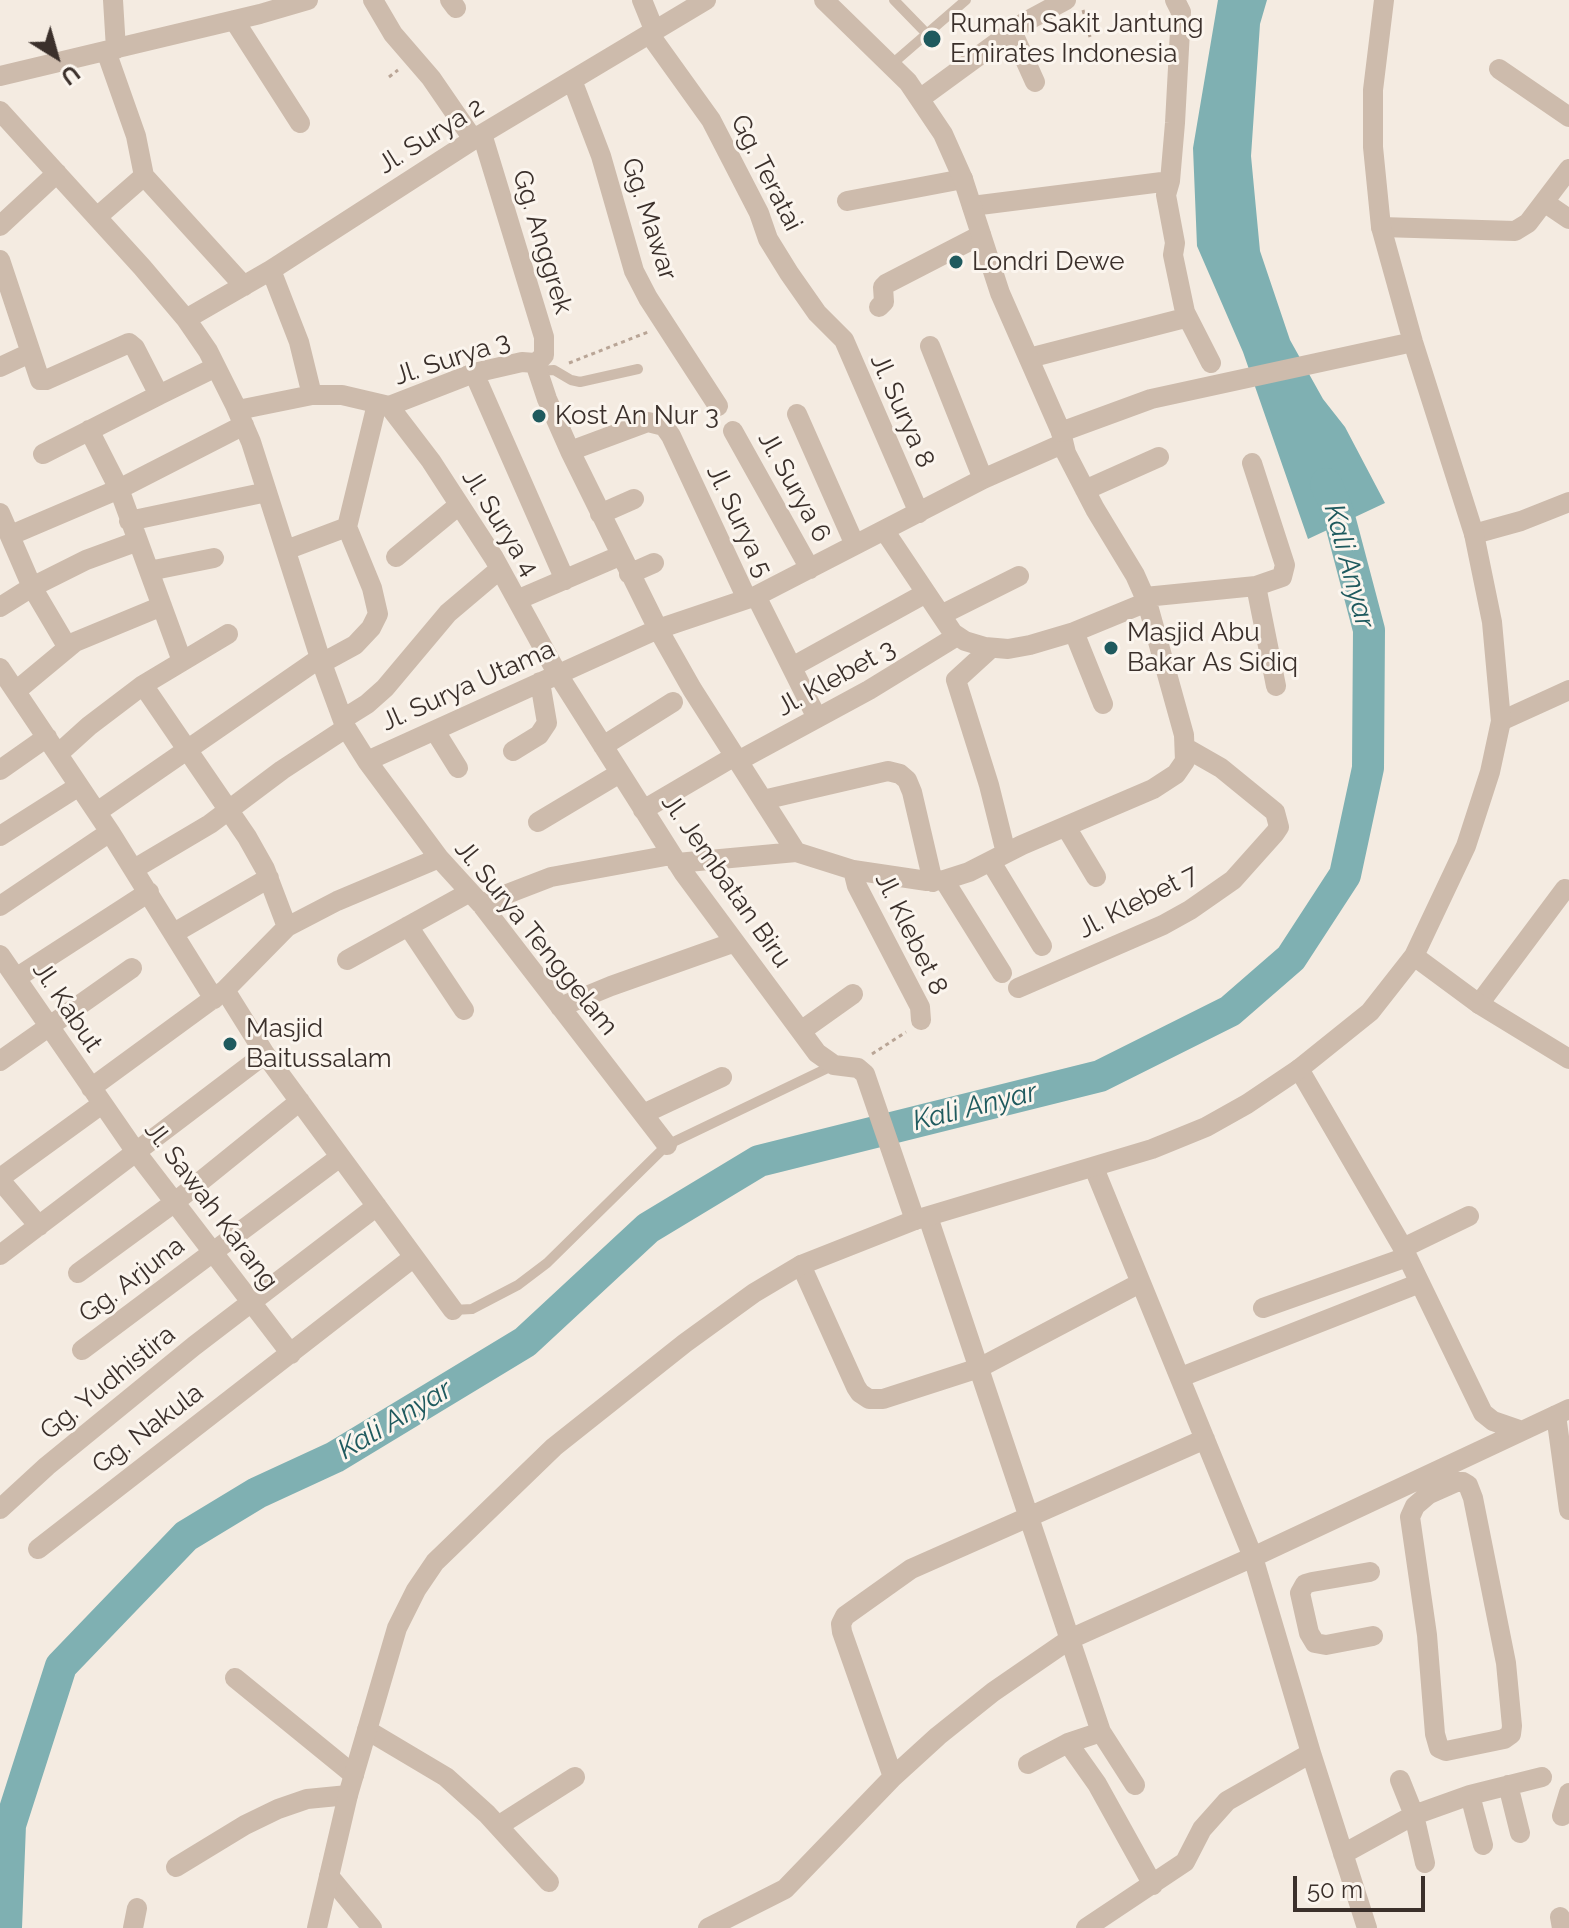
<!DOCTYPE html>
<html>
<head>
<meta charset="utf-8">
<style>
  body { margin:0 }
  #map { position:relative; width:1569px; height:1928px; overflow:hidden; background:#f4ebe1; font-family:Raleway,sans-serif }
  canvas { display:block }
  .north { position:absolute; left:16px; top:16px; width:80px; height:80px; -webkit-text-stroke:6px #fbf5ee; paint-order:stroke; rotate:143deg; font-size:22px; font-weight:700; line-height:32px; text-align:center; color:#3b302b }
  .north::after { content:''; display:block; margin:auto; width:28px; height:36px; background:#3b302b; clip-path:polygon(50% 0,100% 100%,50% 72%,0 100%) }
  .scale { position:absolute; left:1293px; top:1876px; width:132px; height:36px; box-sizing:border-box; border:4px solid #3b302b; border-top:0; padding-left:10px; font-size:24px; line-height:28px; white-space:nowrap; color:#3b302b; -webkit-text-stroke:6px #fbf5ee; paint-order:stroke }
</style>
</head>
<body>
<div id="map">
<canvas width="1569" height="1928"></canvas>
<div class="north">U</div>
<div class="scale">50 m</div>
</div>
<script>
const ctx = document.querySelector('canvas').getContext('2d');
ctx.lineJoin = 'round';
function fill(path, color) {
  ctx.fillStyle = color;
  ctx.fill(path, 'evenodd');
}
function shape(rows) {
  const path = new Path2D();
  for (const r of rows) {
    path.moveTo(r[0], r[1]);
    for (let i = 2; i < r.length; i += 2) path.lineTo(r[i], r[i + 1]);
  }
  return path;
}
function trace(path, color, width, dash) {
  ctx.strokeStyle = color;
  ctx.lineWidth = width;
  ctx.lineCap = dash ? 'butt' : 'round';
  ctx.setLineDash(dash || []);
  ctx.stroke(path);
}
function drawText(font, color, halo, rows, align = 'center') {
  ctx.font = font + ' Raleway,sans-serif';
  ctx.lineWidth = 6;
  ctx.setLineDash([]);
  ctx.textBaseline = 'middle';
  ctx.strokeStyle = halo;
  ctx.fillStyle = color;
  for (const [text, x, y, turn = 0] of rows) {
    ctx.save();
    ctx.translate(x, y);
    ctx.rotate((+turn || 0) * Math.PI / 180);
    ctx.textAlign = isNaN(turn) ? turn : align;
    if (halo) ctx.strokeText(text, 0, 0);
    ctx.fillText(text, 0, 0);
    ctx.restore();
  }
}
fill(shape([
  [1218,0,1267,0,1260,24,1251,156,1260,251,1290,340,1323,399,1345,427,1385,503,1308,539,1243,352,1197,246,1193,148]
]), '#7fb0b2');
trace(shape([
  [6,1928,10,1825,61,1666,186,1536,257,1493,335,1457,525,1342,648,1228,759,1161,1100,1076,1230,1011,1291,958,1345,875,1368,768,1369,630,1337,509,1326,484]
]), '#7fb0b2', 32);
trace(shape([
  [1083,10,1090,37],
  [389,77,398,70],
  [569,363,648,332],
  [872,1054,906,1032]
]), '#b9a596', 3, [4, 4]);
trace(shape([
  [894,0,927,34],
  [892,64,966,0],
  [539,371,554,370,571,380,580,382,638,369],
  [453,1310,472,1309,518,1285,547,1263,667,1145,834,1065]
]), '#cdbbac', 10);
trace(shape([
  [113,0,116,49],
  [373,0,393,34,431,78,473,139],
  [450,0,456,8],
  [642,0,655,32],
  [1175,0,1181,12,1175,123,1170,181,1166,195,1175,243,1173,255,1185,312,1211,363],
  [234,20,300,123],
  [1012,31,1035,82],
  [650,35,711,120,759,213,768,239,789,273,817,313,844,340,919,513],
  [106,51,136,136,144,176,244,286],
  [1499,69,1569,117],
  [0,76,260,14,308,0],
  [572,80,601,156,634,271,648,298,718,406],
  [921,98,1025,22,1066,0],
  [0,111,142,267,186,319,208,351,235,405,251,442,320,658,345,726,367,761,658,629,756,596,983,479,1062,444],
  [482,134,544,337,544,355,536,364],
  [847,201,963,179],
  [1544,202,1569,219],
  [972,206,1170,181],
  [97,217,144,176],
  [0,226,57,173],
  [1381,227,1515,231,1528,223,1569,169],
  [0,260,40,380,46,380,129,343,135,348,159,395,43,454],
  [271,270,299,342,312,395],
  [879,307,884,302,883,287,886,284,981,235],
  [186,319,271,270,482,134,706,0],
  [930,346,983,479],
  [1029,358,1181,319],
  [0,367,30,353],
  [474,373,565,580],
  [159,395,216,367],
  [389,406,431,461,494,558,557,673,683,872,817,1053,834,1065,858,1068,865,1074,915,1220],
  [238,410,312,395,342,395,389,406,474,373,522,362,535,363,547,399,570,451,658,629,692,689,796,852],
  [797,414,855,545],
  [89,430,119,489,182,661],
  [733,431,810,569],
  [570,451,648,422,664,426,671,436,747,599],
  [1085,490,1159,457],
  [0,513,32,587,68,648],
  [600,514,634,499],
  [129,521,267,492],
  [347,527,377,404],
  [884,530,953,633,965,641,985,647,1008,649,1030,645,1074,632,1147,602],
  [1474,534,1521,521,1569,502],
  [11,535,119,489,244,425],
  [286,550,347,527],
  [396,557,459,505],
  [149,571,214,558],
  [629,574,654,563],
  [1256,586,1276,686],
  [756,596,817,718],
  [1145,597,1256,586,1282,577,1285,565,1252,463],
  [517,600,617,557],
  [0,607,32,587,86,560,138,541],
  [941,615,1019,576],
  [1074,632,1103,704],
  [991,648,956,680,989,785,1006,853],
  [322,663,355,645,371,628,378,614,372,588,347,527],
  [792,667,926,593],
  [0,668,110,832,214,999],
  [143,685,247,837,265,869,287,927],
  [16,691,75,642,162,606],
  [343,719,367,704,385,688,448,613,500,569],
  [1501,721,1569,690],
  [435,731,458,768],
  [603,746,673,702],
  [513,751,539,735,547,723,540,682],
  [58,754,89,726,143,685,228,634],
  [367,761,439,858,481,904,667,1145],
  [738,761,869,690,957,636],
  [0,770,47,737],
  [763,800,888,771,900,774,907,780,912,792,933,882],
  [643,810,735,756],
  [97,812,320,658],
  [538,822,620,773],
  [1066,827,1096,877],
  [0,836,79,786],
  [991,862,1042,946],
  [677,863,796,852,853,870,927,881,944,880,969,872,1022,845,1153,789,1176,774,1185,761,1184,735,1147,602,1135,575,1095,509,1066,453,1061,432],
  [134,869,210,824,282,770,346,728],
  [853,870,857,886,920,1007,921,1020],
  [944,880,1002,973],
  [481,904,551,877,671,855],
  [0,906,110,832],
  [408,926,464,1010],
  [174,933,269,878],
  [0,955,136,1152,291,1354],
  [347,960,470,892],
  [16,978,149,892],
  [1018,988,1163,925,1190,910,1233,880,1275,833,1279,827,1275,812,1221,768,1186,748],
  [225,990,265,1054,453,1310],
  [1479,1004,1565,889],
  [560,1007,611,986,735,942],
  [801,1031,853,994],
  [0,1061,132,968],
  [1299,1069,1403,1248,1483,1413,1493,1421,1522,1431],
  [91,1088,225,990,287,927,337,901,439,858],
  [643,1114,722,1077],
  [1094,1168,1253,1557,1311,1753,1367,1928],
  [0,1178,102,1104],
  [0,1180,39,1226],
  [928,1217,1101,1732,1135,1785],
  [1403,1248,1469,1216],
  [0,1255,265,1054],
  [801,1265,856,1387,860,1393,869,1399,883,1399,979,1368,1140,1283],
  [78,1273,175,1202,300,1101],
  [1263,1308,1407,1257],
  [82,1350,340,1157],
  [1181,1377,1420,1283],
  [1556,1415,1569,1510],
  [1456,1482,1463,1482,1468,1485,1473,1498,1506,1663,1512,1726,1511,1734,1504,1739,1446,1751,1439,1748,1435,1734,1427,1635,1410,1517,1415,1506,1429,1494,1456,1482],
  [0,1509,47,1466,194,1346,377,1206],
  [38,1549,414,1257],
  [1370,1572,1312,1582,1305,1584,1300,1593,1309,1633,1315,1643,1326,1645,1373,1636],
  [235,1678,354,1775],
  [367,1730,446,1777,487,1814,549,1882],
  [1068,1743,1097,1784,1153,1885],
  [1028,1764,1068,1743,1101,1732],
  [893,1777,842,1632,841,1624,845,1616,911,1569,1205,1439],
  [1400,1780,1414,1815,1425,1863],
  [1508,1785,1520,1833],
  [1470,1795,1483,1845],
  [1562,1816,1569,1793],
  [498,1826,575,1777],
  [1343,1854,1414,1815,1470,1795,1542,1777],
  [176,1867,245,1825,278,1809,307,1799,348,1795],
  [329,1876,372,1928],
  [1560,1917,1562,1928],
  [133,1928,137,1908],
  [708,1928,785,1889,893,1777,938,1736,993,1692,1070,1639,1253,1557,1569,1409],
  [1086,1928,1185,1862,1202,1829,1227,1801,1311,1753]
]), '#cdbbac', 20);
trace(shape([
  [824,0,908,82,943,134,963,179,1000,293,1061,432,1151,399,1413,342],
  [1414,956,1479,1004,1569,1059],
  [317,1928,348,1795,397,1628,416,1590,435,1562,554,1447,685,1343,754,1293,801,1265,915,1220,1152,1149,1206,1127,1247,1104,1299,1069,1370,1012,1414,956,1466,846,1490,772,1501,721,1492,622,1474,534,1413,342,1381,227,1373,147,1373,90,1384,0]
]), '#cdbbac', 20);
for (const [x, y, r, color] of [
  [932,39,10,"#1f5a5e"],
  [956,262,8,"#1f5a5e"],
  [539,416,8,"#1f5a5e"],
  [1111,648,8,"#1f5a5e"],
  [230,1044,8,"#1f5a5e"]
]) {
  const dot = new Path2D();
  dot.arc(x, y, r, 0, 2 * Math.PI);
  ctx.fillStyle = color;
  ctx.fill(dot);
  trace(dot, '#fbf5ee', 3);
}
drawText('26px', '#3b302b', '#fbf5ee', [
  ["Rumah Sakit Jantung",950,24],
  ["Emirates Indonesia",950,54],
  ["Londri Dewe",972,262],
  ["Kost An Nur 3",555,416],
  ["Masjid Abu",1127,633],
  ["Bakar As Sidiq",1127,663],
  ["Masjid",246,1029],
  ["Baitussalam",246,1059]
], 'left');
drawText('26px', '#3b302b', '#fbf5ee', [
  ["Jl. Surya 2",431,136,-32],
  ["Gg. Teratai",766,173,63],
  ["Gg. Mawar",649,219,72],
  ["Gg. Anggrek",542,242,73],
  ["Jl. Surya 3",452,359,-18],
  ["Jl. Surya 8",902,411,66],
  ["Jl. Surya 6",794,487,61],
  ["Jl. Surya 5",739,521,65],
  ["Jl. Surya 4",500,523,58],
  ["Jl. Klebet 3",836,678,-29],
  ["Jl. Surya Utama",468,686,-24],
  ["Jl. Jembatan Biru",726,881,55],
  ["Jl. Klebet 7",1138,902,-27],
  ["Jl. Klebet 8",911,934,64],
  ["Jl. Surya Tenggelam",536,938,51],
  ["Jl. Kabut",67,1007,56],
  ["Jl. Sawah Karang",211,1206,53],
  ["Gg. Arjuna",132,1280,-37],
  ["Gg. Yudhistira",108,1383,-39],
  ["Gg. Nakula",148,1429,-37]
]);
drawText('italic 28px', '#1f5a5e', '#fbf5ee', [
  ["Kali Anyar",1349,566,75],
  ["Kali Anyar",975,1107,-14],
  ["Kali Anyar",395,1420,-31]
]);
</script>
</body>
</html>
